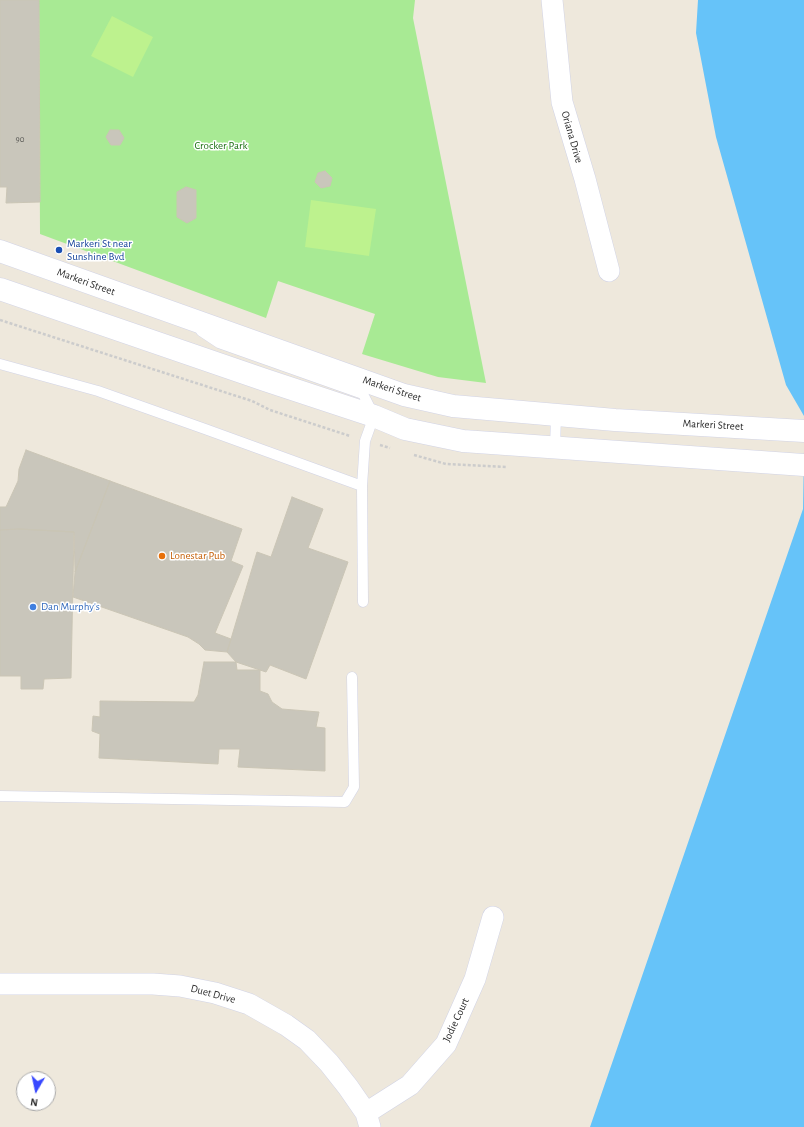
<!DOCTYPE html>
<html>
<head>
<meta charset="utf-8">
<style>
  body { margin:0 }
  #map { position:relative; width:804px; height:1127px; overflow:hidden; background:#eee8dc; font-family:"Alegreya Sans",sans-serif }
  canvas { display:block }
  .north { position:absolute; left:16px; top:1071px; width:40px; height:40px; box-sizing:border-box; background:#fff; border:1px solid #aaa; border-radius:50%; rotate:189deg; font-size:11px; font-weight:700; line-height:16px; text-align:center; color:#2b2b2b }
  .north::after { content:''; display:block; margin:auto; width:14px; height:18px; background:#3848ff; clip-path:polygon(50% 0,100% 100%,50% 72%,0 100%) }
</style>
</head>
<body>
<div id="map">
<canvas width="804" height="1127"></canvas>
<div class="north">N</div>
</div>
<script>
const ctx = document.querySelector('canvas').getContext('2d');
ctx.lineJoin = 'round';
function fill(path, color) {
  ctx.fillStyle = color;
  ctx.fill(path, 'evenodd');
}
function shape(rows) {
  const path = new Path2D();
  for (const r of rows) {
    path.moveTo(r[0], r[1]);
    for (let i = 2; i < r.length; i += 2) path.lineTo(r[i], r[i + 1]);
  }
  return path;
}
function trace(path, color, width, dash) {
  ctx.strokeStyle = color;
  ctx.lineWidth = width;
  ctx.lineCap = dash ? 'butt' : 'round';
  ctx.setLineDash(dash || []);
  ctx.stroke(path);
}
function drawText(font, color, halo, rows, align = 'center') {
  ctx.font = font + ' "Alegreya Sans",sans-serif';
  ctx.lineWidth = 3;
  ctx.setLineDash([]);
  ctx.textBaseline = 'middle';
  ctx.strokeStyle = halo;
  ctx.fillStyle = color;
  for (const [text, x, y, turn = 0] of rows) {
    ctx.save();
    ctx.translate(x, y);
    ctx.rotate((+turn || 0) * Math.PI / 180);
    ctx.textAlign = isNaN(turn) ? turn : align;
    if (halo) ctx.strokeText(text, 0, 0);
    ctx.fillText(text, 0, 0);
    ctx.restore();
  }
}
fill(shape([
  [39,0,415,0,413,18,486,383,438,377,362,354,375,314,278,281,266,318,40,234]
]), '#a8ea94');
fill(shape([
  [112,16,153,37,133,77,91,56],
  [311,200,376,209,369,256,305,247]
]), '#bdf28e');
fill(shape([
  [698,0,804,0,804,416,786,385,716,137,696,33],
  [804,451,804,1127,590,1127,803,509]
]), '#66c3f9');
const building = shape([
  [0,0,39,0,40,202,6,203,7,187,0,187,0,0],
  [110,130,119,130,124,138,120,145,111,145,106,137,110,130],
  [325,171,332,178,330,186,321,188,315,182,318,173,325,171],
  [186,187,196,190,196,218,187,223,177,217,177,192,186,187],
  [26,450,110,481,75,572,74,532,19,529,0,530,0,507,6,507,18,481,19,469,26,450],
  [110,481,242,529,231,561,243,566,215,633,231,639,227,652,205,650,199,644,188,637,73,597,75,572,110,481],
  [292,497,323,509,308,548,348,562,306,679,270,665,266,672,236,662,227,652,231,639,257,552,271,557,292,497],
  [19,529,74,532,71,678,44,679,43,689,21,689,21,676,0,676,0,530,19,529],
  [204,662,236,662,237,670,260,670,260,691,268,694,272,702,282,709,319,712,316,727,325,728,325,771,238,767,240,749,219,749,218,764,99,758,100,734,92,731,93,716,100,717,100,701,194,702,198,695,204,662]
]);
fill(building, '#c9c6bb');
trace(building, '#cac5b5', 1);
const service = shape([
  [201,331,219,343,363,394,374,416,365,441,362,486,363,602],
  [0,364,98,391,205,429,362,486],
  [555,448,556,415],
  [0,796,345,802,354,787,352,677]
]);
const minor = shape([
  [552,0,562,102,585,179,609,271],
  [0,984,153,984,180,986,215,993,249,1004,286,1025,307,1040,329,1063,348,1087,366,1113,370,1127],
  [366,1113,410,1085,446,1044,475,979,493,917]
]);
const secondary = shape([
  [0,251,404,395,453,406,615,420,804,431],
  [0,289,265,380,374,416,405,429,463,441,804,465]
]);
trace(service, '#d1d3e5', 11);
trace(minor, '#d1d3e5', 22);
trace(secondary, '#d1d3e5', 23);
trace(shape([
  [0,320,252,401,270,410,350,436],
  [380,445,390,448],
  [414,455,446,464,506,467]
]), '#ccc', 2.5, [3, 2]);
trace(service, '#fff', 10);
trace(minor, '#fff', 21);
trace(secondary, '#fff', 22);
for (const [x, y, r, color] of [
  [59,250,4,"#1a4fb4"],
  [162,556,4,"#e8710a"],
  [33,607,4,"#3f7fe0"]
]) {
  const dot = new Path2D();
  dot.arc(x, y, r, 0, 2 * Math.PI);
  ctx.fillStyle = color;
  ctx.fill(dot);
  trace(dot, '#fff', 1.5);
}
drawText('9px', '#52524f', null, [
  ["90",20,139]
]);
drawText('11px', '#2b2b2b', '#fff', [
  ["Oriana Drive",572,137,74],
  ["Markeri Street",86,282,20],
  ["Markeri Street",392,389,18],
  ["Markeri Street",713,425,3],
  ["Duet Drive",213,994,15],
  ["Jodie Court",456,1020,-65]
]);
drawText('11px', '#1d7014', '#fff', [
  ["Crocker Park",221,146]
]);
drawText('11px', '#164399', '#fff', [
  ["Markeri St near",67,244],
  ["Sunshine Bvd",67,257]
], 'left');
drawText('11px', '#c56008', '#fff', [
  ["Lonestar Pub",170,556]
], 'left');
drawText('11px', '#366cbe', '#fff', [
  ["Dan Murphy's",41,607]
], 'left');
</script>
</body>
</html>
